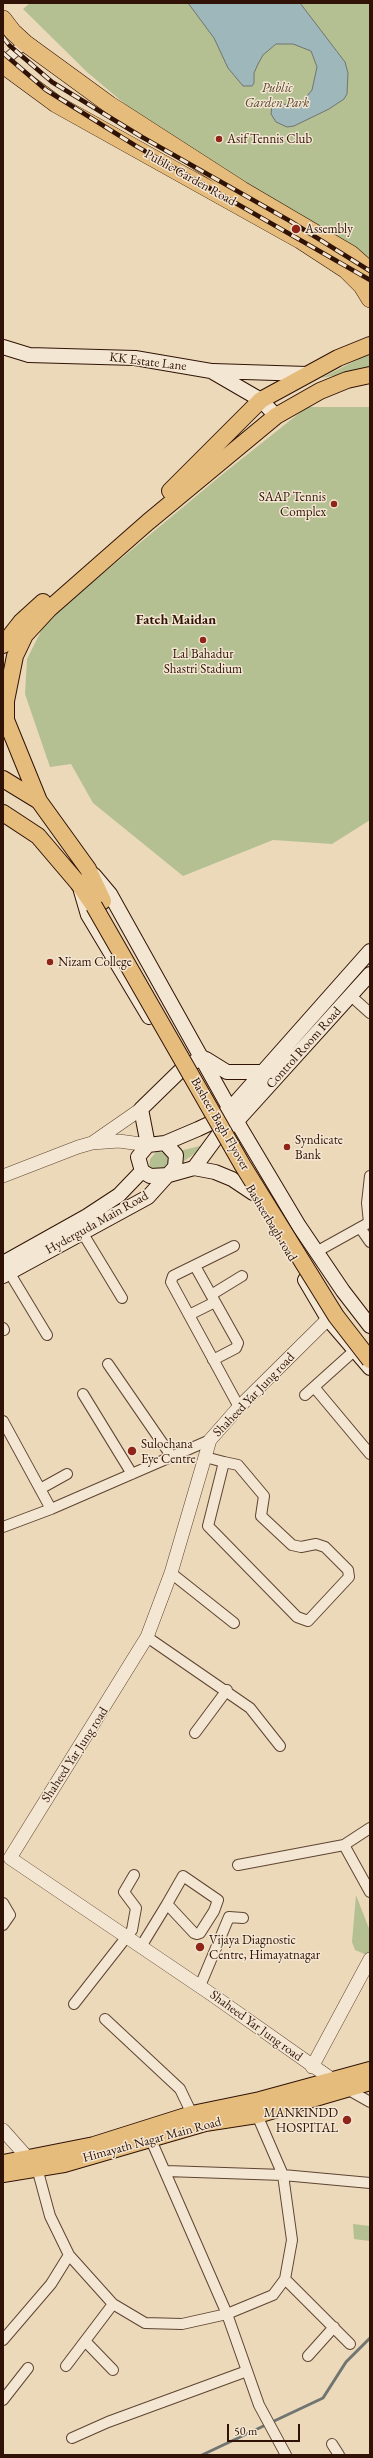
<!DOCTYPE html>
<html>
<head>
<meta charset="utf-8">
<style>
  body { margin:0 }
  #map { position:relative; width:373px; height:2458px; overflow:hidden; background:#ecd9b9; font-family:"EB Garamond",serif }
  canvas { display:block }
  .frame { position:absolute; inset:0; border:4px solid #301306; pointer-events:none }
  .scale { position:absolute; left:227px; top:2424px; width:73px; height:18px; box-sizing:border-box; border:2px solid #301306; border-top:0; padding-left:5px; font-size:12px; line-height:14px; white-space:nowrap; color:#301306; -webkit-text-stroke:3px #f3e6d2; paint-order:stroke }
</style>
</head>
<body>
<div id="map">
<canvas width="373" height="2458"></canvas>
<div class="frame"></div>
<div class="scale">50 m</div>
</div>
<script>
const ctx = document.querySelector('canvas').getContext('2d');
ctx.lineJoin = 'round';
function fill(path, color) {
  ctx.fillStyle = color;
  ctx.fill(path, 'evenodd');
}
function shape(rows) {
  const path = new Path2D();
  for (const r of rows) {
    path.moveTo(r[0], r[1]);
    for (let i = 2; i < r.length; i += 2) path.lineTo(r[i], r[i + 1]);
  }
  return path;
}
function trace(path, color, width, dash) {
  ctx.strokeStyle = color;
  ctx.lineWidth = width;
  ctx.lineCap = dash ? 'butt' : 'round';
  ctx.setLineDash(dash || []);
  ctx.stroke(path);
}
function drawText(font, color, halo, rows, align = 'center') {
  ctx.font = font + ' "EB Garamond",serif';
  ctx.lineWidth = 3;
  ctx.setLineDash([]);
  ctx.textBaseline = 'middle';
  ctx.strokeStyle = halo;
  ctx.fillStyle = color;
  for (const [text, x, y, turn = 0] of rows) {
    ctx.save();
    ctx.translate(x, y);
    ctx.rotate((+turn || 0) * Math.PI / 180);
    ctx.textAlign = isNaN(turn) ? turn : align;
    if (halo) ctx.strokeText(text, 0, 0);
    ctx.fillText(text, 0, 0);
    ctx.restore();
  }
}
fill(shape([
  [30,3,370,3,370,260,151,126,87,72,23,9],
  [367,350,370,350,370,370,321,378,357,360],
  [307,407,370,407,370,820,332,844,273,840,183,876,93,803,71,764,50,767,25,694,27,659,46,621,224,473],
  [208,1144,173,1169,149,1169,150,1159,157,1151,167,1154],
  [356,1895,370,1931,369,1956,355,1950,352,1942],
  [353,2224,370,2226,370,2241,354,2239]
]), '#b4c092');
const water = shape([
  [188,3,300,3,345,62,348,73,347,94,344,99,329,109,294,126,287,127,276,122,271,114,272,106,302,102,312,90,317,67,311,51,293,44,276,44,263,55,258,64,254,73,254,83,252,86,243,86,228,68,214,38,188,3]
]);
fill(water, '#9db7ba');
trace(water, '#717572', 1);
trace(shape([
  [202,2455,323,2398,346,2362,370,2338]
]), '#717572', 3);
const minor = shape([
  [3,62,25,43],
  [351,996,370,1013],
  [369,1223,367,1203,370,1176],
  [361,1229,370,1242],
  [82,1232,122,1298],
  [234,1246,173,1276,171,1282,239,1407],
  [316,1252,370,1222],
  [195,1266,238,1343,236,1348,213,1360],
  [9,1272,47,1335],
  [211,1295,242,1276],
  [189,1315,215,1302],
  [3,1328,4,1330],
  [108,1364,172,1457],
  [314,1387,370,1454],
  [83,1394,132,1474],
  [305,1395,354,1351],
  [3,1421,51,1509],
  [205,1457,224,1462,208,1526,297,1617,308,1621,349,1577,348,1570,325,1547,316,1544,301,1547,292,1545,261,1516,264,1496,238,1465,224,1462],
  [40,1489,67,1474],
  [3,1527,51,1509,210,1440],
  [171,1573,234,1623],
  [147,1637,250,1708,280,1746],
  [195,1733,227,1690],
  [344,1845,370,1892],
  [238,1865,344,1845,370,1828],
  [3,1903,10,1915,3,1925],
  [141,1947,145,1940,167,1904,183,1876,218,1900,214,1911,200,1933,197,1934,194,1933,167,1904],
  [200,1986,229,1917,243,1918],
  [74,2004,132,1930,136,1908,124,1892,134,1875],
  [105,2019,180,2089,192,2114],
  [347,2089,370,2102],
  [151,2140,227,2314,259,2405,286,2455],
  [37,2168,50,2216,69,2255,113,2304,145,2323,182,2324,227,2314,273,2295,285,2279,292,2240,283,2175,257,2115],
  [166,2171,283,2175,370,2183],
  [285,2279,350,2344],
  [3,2340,51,2284,69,2255],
  [85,2341,113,2370],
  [308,2356,334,2327],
  [66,2366,113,2304],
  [3,2400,28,2368],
  [72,2438,108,2422,247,2371],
  [332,2444,339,2455]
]);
const tertiary = shape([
  [92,1143,141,1109],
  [3,1176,78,1147,92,1143,119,1141,148,1145],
  [328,1319,239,1407,210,1440,171,1573,147,1637,10,1858,211,1994,333,2080],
  [312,2067,370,1959],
  [3,2130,27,2157]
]);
const secondary = shape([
  [3,347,29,355,135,358,211,371,261,400,276,416],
  [213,371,307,374],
  [94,875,110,894,240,1127,299,1226,343,1291,370,1326],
  [81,891,88,915,149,1017],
  [206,1059,227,1072,264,1072],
  [148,1145,138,1157,142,1171,150,1176,169,1175,194,1168,219,1134,237,1121,370,974],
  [148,1145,165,1143,198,1129,213,1122,230,1109,370,951],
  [148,1145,141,1109,181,1070,202,1057],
  [194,1168,215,1172,232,1179,253,1193],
  [3,1263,87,1216,119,1195,142,1171],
  [3,1276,148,1197,175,1167,176,1155,165,1143],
  [305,1280,328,1319,370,1368]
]);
const primary = shape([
  [170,491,261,400,338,358,370,345],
  [3,645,21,622,43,602],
  [6,720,39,801],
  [3,726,6,720,6,701,15,656,25,635,49,609,148,522,276,416,320,391,347,380,370,375],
  [3,779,39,801,88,869,103,901],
  [3,813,38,836,78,883,94,906],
  [3,2163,94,2145,192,2114,260,2100,370,2070],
  [3,2174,64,2164,205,2123,257,2115,370,2082]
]);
const trunk = shape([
  [3,19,13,32,25,43,110,105,242,190,351,254,370,271],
  [3,65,56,104,300,240,346,270,362,286,370,299]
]);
trace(minor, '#5f4433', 12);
trace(tertiary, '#5f4433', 14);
trace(secondary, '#301306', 16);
trace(primary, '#301306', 18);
trace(trunk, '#301306', 18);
trace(minor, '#f3e6d2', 10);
trace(tertiary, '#f3e6d2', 13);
trace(secondary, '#f3e6d2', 14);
trace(primary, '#e6bc7c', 16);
trace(trunk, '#e6bc7c', 17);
const rail = shape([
  [3,37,9,45,52,82,142,137,290,221,370,271],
  [3,53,46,90,136,146,370,280]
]);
trace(rail, '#301306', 4.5);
trace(rail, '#f3e6d2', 3, [9]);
const primaryBridge = shape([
  [94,906,243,1166,336,1316,370,1360]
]);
trace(primaryBridge, '#301306', 18, []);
trace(primaryBridge, '#e6bc7c', 16);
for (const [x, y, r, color] of [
  [219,139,4,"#8f2418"],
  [296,229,5,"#8f2418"],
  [334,504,4,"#8f2418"],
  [203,640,4,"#8f2418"],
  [50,962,4,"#8f2418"],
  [287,1147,4,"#8f2418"],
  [132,1451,5,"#8f2418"],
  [200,1947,5,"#8f2418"],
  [347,2120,5,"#8f2418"]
]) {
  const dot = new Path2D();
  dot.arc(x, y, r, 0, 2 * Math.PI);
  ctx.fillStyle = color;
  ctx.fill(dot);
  trace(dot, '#f3e6d2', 1.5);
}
drawText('italic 13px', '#584730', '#f3e6d2', [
  ["Public",277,88],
  ["Garden Park",277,103]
]);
drawText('13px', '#301306', '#f3e6d2', [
  ["Asif Tennis Club",227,139],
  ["Assembly",305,229],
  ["SAAP Tennis",326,497,"right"],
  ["Complex",326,512,"right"],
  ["Lal Bahadur",203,654,"center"],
  ["Shastri Stadium",203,669,"center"],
  ["Nizam College",58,962],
  ["Syndicate",295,1140],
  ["Bank",295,1155],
  ["Sulochana",141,1444],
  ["Eye Centre",141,1459],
  ["Vijaya Diagnostic",209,1940],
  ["Centre, Himayatnagar",209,1955],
  ["MANKINDD",338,2113,"right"],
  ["HOSPITAL",338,2128,"right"]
], 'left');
drawText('13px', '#301306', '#f3e6d2', [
  ["Public Garden Road",190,178,29],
  ["KK Estate Lane",148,362,7],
  ["Control Room Road",304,1048,-48],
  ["Basheer Bagh Flyover",220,1124,60],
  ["Hyderguda Main Road",97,1223,-29],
  ["Basheerbagh road",271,1223,59],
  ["Shaheed Yar Jung road",254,1395,-46],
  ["Shaheed Yar Jung road",75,1755,-57],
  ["Shaheed Yar Jung road",256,2026,36],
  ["Himayath Nagar Main Road",152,2140,-15]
]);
drawText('bold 14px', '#301306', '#f3e6d2', [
  ["Fateh Maidan",176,620]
]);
</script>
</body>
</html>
